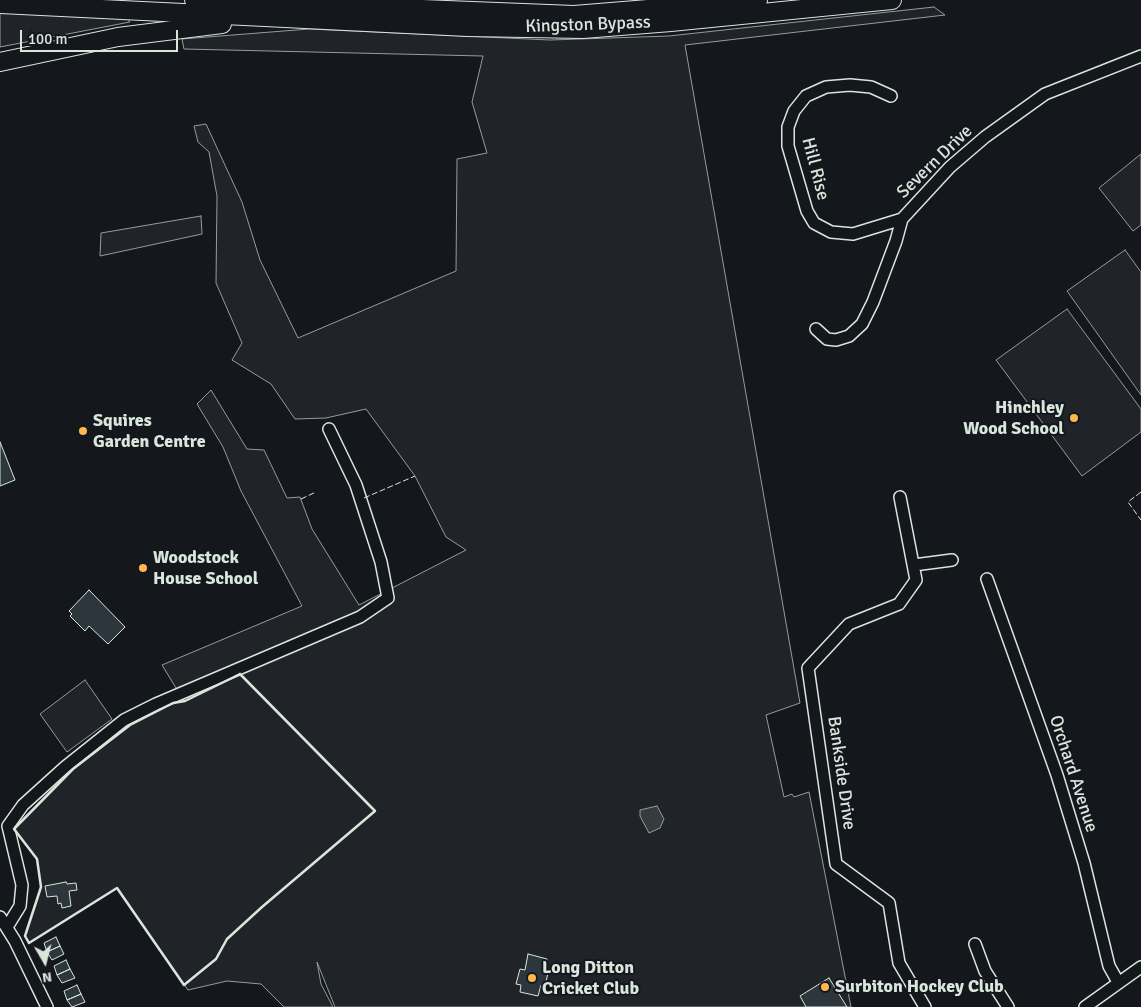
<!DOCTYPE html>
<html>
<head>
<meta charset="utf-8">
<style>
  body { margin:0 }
  #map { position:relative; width:1141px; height:1007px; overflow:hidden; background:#14181c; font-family:Signika,sans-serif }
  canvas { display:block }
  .north { position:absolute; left:20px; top:937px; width:50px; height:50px; -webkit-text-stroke:4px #14181c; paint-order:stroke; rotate:172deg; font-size:14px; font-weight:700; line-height:20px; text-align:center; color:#d8e6dc }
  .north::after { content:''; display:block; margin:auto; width:18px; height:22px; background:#d8e6dc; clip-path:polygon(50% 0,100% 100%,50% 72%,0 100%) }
  .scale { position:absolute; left:20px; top:30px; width:158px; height:22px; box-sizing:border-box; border:2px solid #d8e6dc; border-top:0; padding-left:6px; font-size:15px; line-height:18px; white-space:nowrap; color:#d8e6dc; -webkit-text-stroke:4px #14181c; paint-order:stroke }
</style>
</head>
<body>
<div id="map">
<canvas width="1141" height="1007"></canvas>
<div class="north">N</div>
<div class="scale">100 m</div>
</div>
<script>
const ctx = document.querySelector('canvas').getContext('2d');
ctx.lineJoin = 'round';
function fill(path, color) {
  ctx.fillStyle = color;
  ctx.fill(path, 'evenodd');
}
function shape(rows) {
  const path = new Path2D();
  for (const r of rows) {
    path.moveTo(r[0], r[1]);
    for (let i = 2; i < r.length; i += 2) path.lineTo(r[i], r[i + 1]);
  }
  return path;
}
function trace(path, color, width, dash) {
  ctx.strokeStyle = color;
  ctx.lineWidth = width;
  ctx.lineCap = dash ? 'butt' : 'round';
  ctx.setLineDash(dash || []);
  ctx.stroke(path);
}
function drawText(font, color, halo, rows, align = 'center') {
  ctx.font = font + ' Signika,sans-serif';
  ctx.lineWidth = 4;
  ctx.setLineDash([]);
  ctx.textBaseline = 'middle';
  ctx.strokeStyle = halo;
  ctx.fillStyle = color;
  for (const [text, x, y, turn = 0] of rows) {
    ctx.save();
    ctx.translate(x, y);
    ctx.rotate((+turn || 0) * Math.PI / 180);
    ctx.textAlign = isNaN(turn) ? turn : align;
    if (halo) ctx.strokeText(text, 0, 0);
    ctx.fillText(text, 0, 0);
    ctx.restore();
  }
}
const green = shape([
  [934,7,945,15,685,45,800,703,766,715,784,797,792,794,794,797,809,792,851,1007,335,1007,317,962,321,984,333,1007,284,1007,261,984,227,981,188,990,117,888,29,943,25,936,41,887,37,859,14,829,73,769,130,725,173,703,184,701,162,665,302,606,241,491,223,447,197,404,211,390,247,449,264,450,287,498,300,497,312,529,359,605,466,550,446,537,415,476,366,409,326,418,295,419,271,384,232,360,242,343,216,283,217,196,209,152,198,142,194,126,206,124,242,202,260,260,298,338,456,271,457,159,487,153,472,102,483,56,184,49,182,39,309,29,550,40,669,36,934,7],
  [0,12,126,17,130,22,0,47,0,12],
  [1141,154,1141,225,1133,231,1099,188,1141,154],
  [201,216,202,234,100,256,101,233,201,216],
  [1125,250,1141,272,1141,395,1067,291,1125,250],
  [1067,309,1141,409,1141,432,1082,476,996,360,1067,309],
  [85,680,112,719,67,752,40,714,85,680]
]);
fill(green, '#202428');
trace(green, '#939e99', 1);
const water = shape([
  [657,806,664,819,660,828,649,833,640,816,640,810,657,806]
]);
fill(water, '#363b3e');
trace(water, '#939e99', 1);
const building = shape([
  [0,442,15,480,0,486,0,442],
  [89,590,125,627,108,644,89,626,85,631,70,616,72,614,69,611,89,590],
  [66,882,67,884,76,883,77,890,69,891,71,906,62,908,61,903,58,904,57,896,47,897,45,886,66,882],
  [56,937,60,946,47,952,44,943,56,937],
  [60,946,64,954,52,960,47,952,60,946],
  [528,954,547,959,544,972,548,973,545,986,541,985,538,996,520,992,521,985,516,984,520,969,525,970,528,954],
  [66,960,70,969,57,975,54,966,66,960],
  [70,969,75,978,62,983,57,975,70,969],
  [829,978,847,1007,806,1007,800,996,829,978],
  [77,985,81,994,67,1000,64,991,77,985],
  [81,994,85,1002,72,1007,67,1000,81,994]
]);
fill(building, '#2c363c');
trace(building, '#d8e6dc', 1);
const minor = shape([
  [891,96,871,87,850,85,826,87,806,96,794,111,788,127,788,146,807,211,814,223,831,232,853,234,902,219],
  [816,329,827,339,836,340,849,336,862,324,873,302,896,241,902,219,950,167,985,137,1045,94,1141,56],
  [900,497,916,580,899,604,849,624,808,668,836,864,889,903,899,963,925,1007],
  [914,565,952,560],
  [987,579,1057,775,1084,863,1109,966,1118,982],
  [0,917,15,941,47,1007],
  [7,927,20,906,22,885,8,826,23,805,65,767,124,720,156,704,360,617,388,598,381,562,356,485,329,429],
  [975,944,985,971,1008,1007],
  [1085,1007,1141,967]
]);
const highway = shape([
  [194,0,574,15,758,0],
  [0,4,468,27,583,29,671,22,892,0],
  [0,62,118,37,222,24]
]);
trace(minor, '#d8e6dc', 14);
trace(highway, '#d8e6dc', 20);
trace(minor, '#14181c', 11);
trace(highway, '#14181c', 18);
trace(shape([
  [1141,492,1128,502,1141,520],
  [364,498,415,476],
  [301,499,316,492]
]), '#d8e6dc', 1, [6, 2.5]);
trace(shape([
  [240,674,375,811,262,907,227,939,216,959,184,985,117,888,29,943,25,936,41,887,37,859,14,829,73,769,130,725,173,703,185,701,240,674]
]), '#d8e6dc', 2.5);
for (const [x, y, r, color] of [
  [1074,418,5,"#ffb74d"],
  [83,431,5,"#ffb74d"],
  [143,568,5,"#ffb74d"],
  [532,978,5,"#ffb74d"],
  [825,987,5,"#ffb74d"]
]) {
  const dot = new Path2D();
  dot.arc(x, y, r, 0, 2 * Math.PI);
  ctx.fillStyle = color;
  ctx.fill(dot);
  trace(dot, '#14181c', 2);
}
drawText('18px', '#d8e6dc', '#14181c', [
  ["Kingston Bypass",588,25,-2],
  ["Severn Drive",935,162,-44],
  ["Hill Rise",815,169,75],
  ["Bankside Drive",841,773,82],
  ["Orchard Avenue",1073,774,72]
]);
drawText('bold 18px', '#d8e6dc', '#14181c', [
  ["Hinchley",1064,408,"right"],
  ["Wood School",1064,429,"right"],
  ["Squires",93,421],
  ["Garden Centre",93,442],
  ["Woodstock",153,558],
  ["House School",153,579],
  ["Long Ditton",542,968],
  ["Cricket Club",542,989],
  ["Surbiton Hockey Club",835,987]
], 'left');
</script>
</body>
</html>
